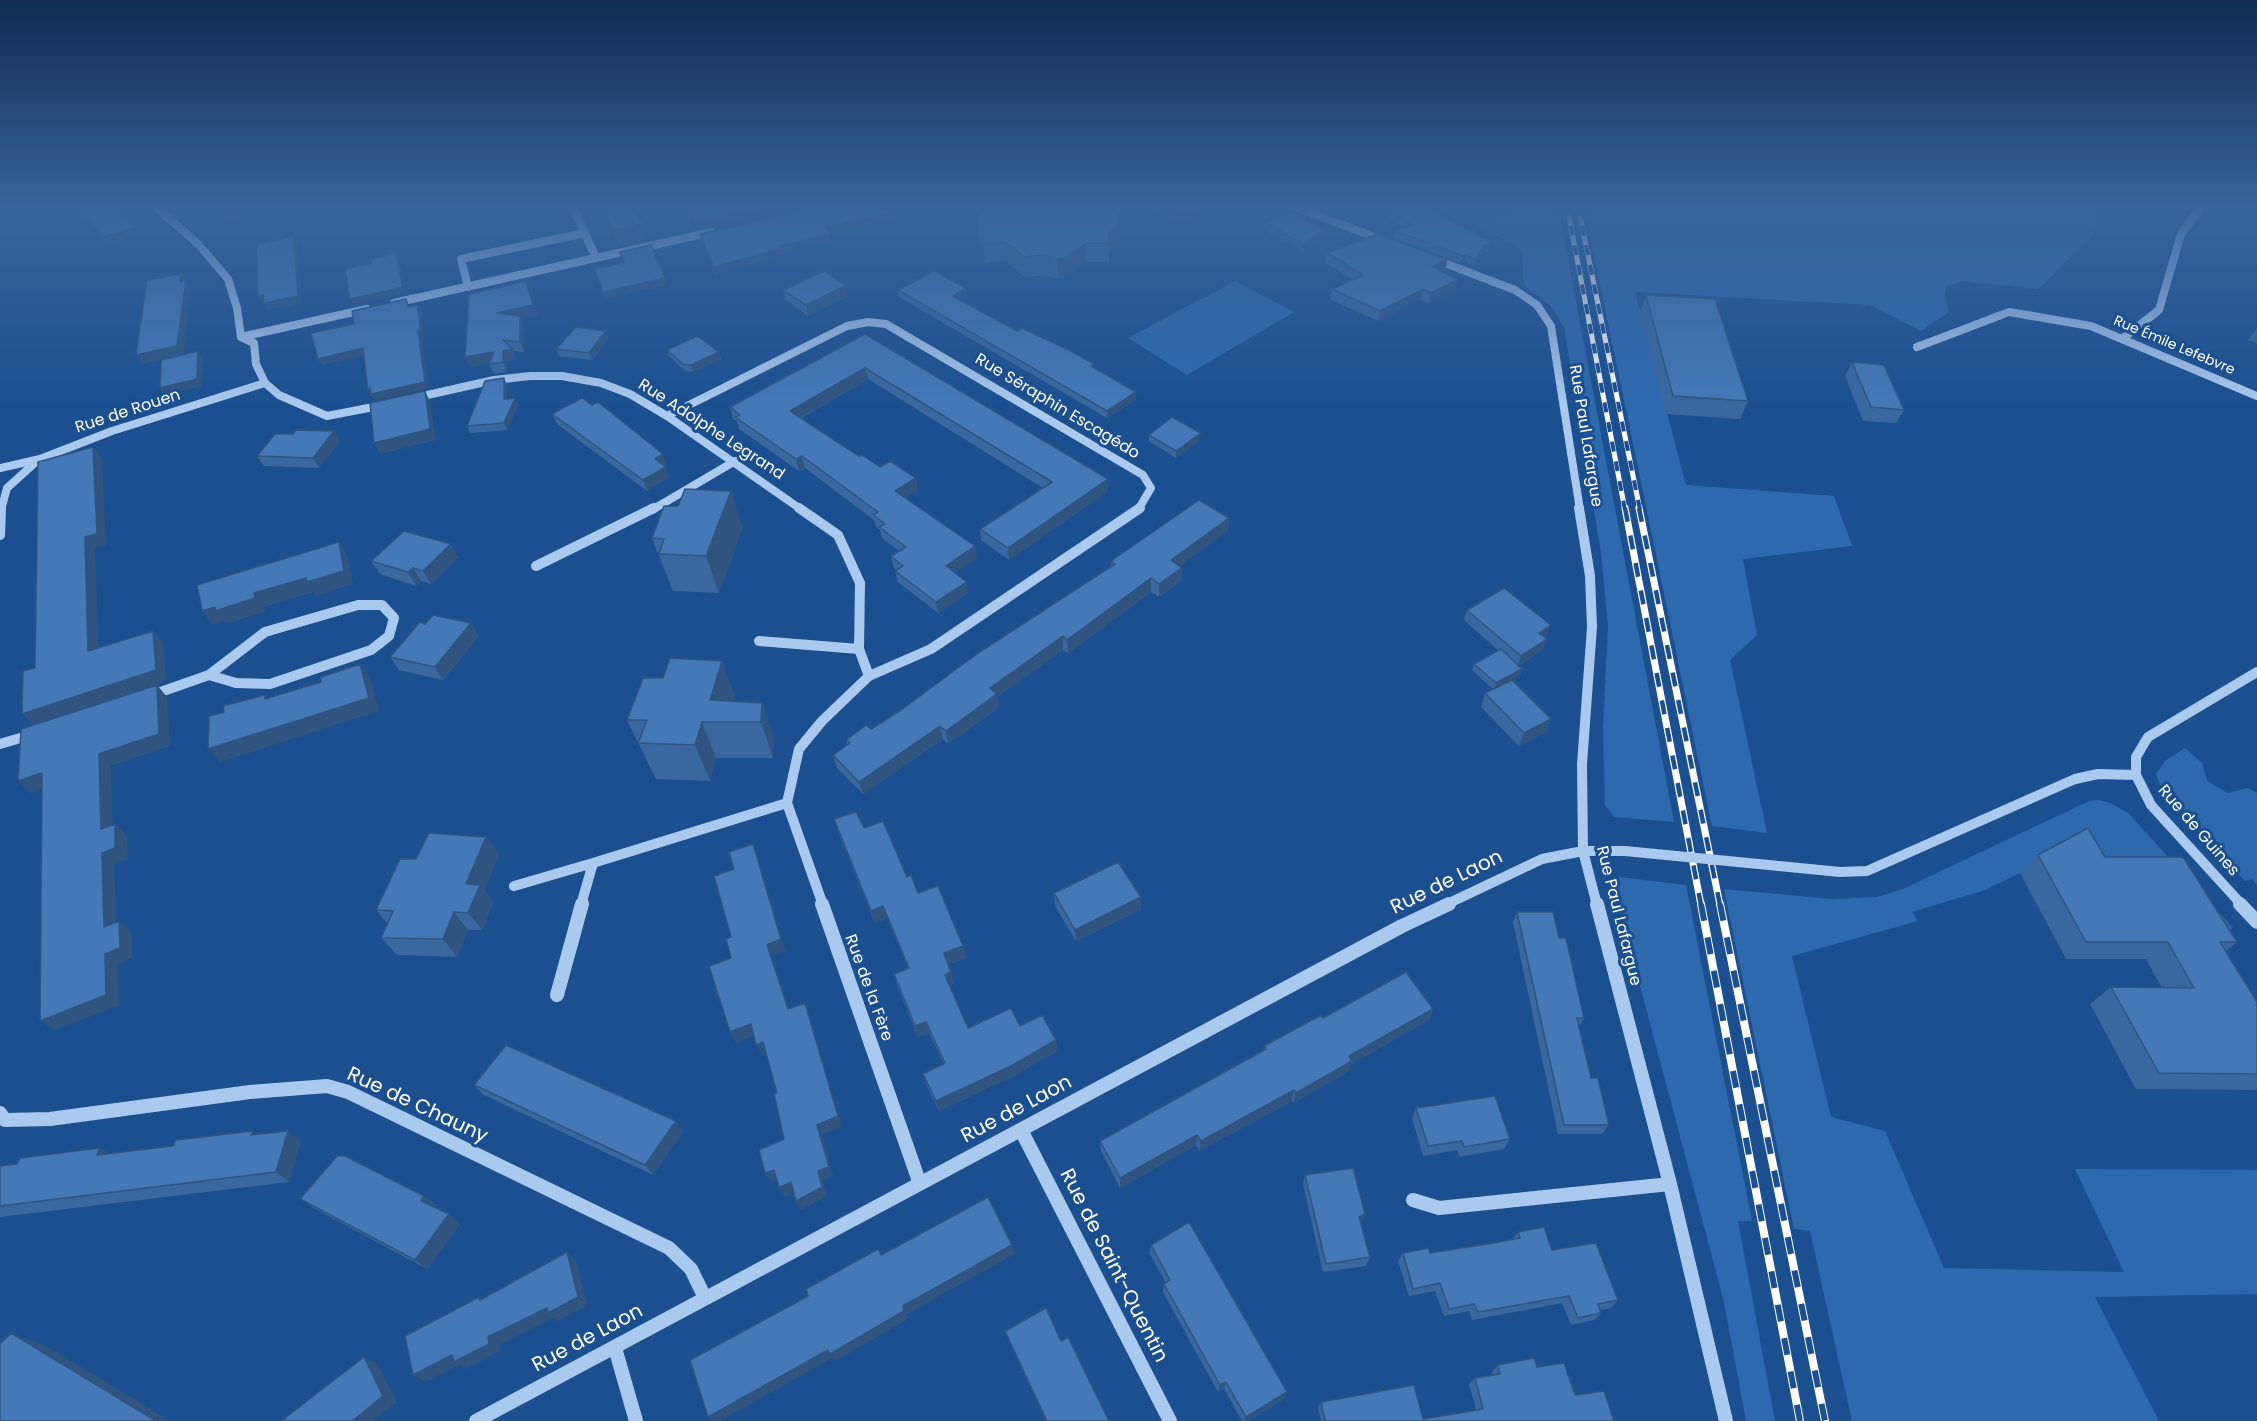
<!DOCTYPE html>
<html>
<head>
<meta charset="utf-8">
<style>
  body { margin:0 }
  canvas { display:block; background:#1b4f8f }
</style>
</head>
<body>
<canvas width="2257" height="1421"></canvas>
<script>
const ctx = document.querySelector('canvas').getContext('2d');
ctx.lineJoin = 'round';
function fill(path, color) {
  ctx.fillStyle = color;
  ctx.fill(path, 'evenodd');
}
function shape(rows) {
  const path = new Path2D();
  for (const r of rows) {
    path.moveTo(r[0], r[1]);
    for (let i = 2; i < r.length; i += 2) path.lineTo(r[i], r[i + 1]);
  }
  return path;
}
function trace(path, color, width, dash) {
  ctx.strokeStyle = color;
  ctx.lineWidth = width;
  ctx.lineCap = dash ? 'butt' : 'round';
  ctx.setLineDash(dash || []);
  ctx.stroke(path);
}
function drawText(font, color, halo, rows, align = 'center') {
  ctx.font = font + ' Poppins,sans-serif';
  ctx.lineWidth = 6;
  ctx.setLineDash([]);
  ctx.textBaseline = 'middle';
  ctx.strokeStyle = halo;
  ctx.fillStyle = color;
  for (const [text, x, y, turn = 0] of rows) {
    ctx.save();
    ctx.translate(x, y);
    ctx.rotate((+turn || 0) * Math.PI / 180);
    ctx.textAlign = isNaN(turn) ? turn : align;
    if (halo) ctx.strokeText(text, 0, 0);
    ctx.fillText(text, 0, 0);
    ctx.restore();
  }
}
fill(shape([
  [1514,206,1558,206,1674,822,1614,817,1605,805,1603,727,1608,626,1601,553,1564,327,1551,306,1524,286,1522,250,1476,224],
  [1584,206,2105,206,2091,237,2038,289,1963,281,1946,287,1945,296,1949,312,1921,331,1870,305,1635,292,1686,485,1834,496,1852,546,1743,559,1757,635,1730,660,1767,833,1712,826],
  [1235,281,1294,312,1187,375,1128,338],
  [2185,748,2202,763,2207,781,2228,793,2248,788,2257,793,2257,885,2252,879,2245,881,2163,793,2156,774,2165,761],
  [2099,800,2110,803,2128,813,2233,928,2201,939,2020,873,1985,890,1912,912,1918,921,1792,956,1831,1117,1885,1131,1944,1268,2124,1272,2075,1169,2257,1170,2257,1294,2095,1297,2159,1421,1852,1421,1810,1231,1794,1229,1724,889,1832,899,1877,897,1903,889,2089,801],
  [1619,877,1686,885,1752,1221,1738,1221,1775,1421,1746,1421,1724,1302,1613,884]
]), '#2e69ad');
trace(shape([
  [155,206,199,245,228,279,237,308,241,337,254,343,256,364,265,383,279,395,327,416,384,405],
  [1293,206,1385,241],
  [574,209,596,258],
  [1434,259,1515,290,1537,305,1551,326,1580,510],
  [468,287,461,259,585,233],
  [394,303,712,232],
  [241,337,367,309],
  [2122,339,2159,310,2181,234,2202,206],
  [1917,347,2009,312,2091,326,2257,396],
  [414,398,494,380,530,376,562,376,601,383,630,394,667,416,802,510],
  [667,416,847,326,868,322,886,324,1143,475,1151,488,1138,510],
  [0,468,40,459,112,431,265,383],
  [1,510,7,488,37,461],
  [652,510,735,461]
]), '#a9c9ee', 8);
trace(shape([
  [1579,508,1590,576,1592,627,1582,764,1583,851,1597,905],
  [0,535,1,508],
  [536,566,654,508],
  [358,605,382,605,394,618,389,636,371,650,270,684,236,683,209,675,265,632,358,605],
  [759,641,859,649],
  [869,676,931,649,1140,508],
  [149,696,209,675],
  [0,744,34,734],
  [787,803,799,749,822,721,869,676,859,649,860,583,838,535,799,508],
  [787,803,823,905],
  [1779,866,1840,872,1867,871,2075,779,2098,774,2136,775],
  [514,886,593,863],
  [581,905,593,863,787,803],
  [1445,905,1542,859,1583,851,1625,851],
  [2242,905,2151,805,2136,775,2136,757,2148,737,2257,672]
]), '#a9c9ee', 10);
trace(shape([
  [822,904,920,1184],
  [1597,904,1670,1184,1726,1421],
  [2240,904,2257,922],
  [557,995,582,904],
  [0,1113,5,1120,50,1119,250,1092,327,1086,348,1092,669,1248,691,1269,705,1298],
  [1021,1130,1170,1421],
  [1413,1200,1439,1208,1670,1184],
  [615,1348,636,1421],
  [476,1421,1402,926,1449,904]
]), '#a9c9ee', 14);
const railFar2 = shape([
  [1567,206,1625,510],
  [1578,206,1640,510]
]);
const railFar1 = shape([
  [1625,508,1701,905],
  [1639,508,1720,905]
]);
const rail = shape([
  [1701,904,1800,1421],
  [1720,904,1825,1421]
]);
trace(railFar2, '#fff', 5);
trace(railFar1, '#fff', 7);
trace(rail, '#fff', 8);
trace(railFar2, '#1b4f8f', 4, [10]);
trace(railFar1, '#1b4f8f', 4.5, [14]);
trace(rail, '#1b4f8f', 6, [17]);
trace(shape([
  [1625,851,1779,866]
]), '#a9c9ee', 10);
fill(shape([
  [75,206,115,206,135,227,139,234,109,244],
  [212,206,271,206,227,221],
  [514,206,555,206,523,216],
  [990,206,1119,246,1109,252,1109,262,1086,262,1066,276,1058,278,1044,275,1025,277,1006,261,985,263,984,248,979,244,977,225],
  [1149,206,1211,206,1210,211,1180,224],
  [1387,211,1491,243,1489,250,1481,254,1474,266,1465,261,1461,263,1394,238,1395,231,1405,228,1386,217],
  [892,220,829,233,831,241,784,251,784,254,715,274,700,234],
  [1266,223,1324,237,1302,251,1265,230],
  [1327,253,1447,260,1445,270,1442,272,1455,290,1428,304,1420,299,1378,321,1331,300,1332,289,1353,280,1326,263],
  [526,281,537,315,521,318,524,326,524,352,513,351,516,359,507,361,507,372,494,374,489,364,470,367],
  [966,288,967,295,960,299,1017,331,1094,368,1136,399,1107,418,899,297,898,290],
  [783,290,848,296,808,316,786,300],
  [1646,295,1748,401,1740,419,1666,414,1640,312],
  [2257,328,2257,343,2248,340],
  [865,334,1108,479,1108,491,1009,560,981,540,980,529,1043,488,868,379,801,418,859,456,880,467,918,490,905,497,975,546,977,558,955,572,968,593,938,613,898,582,895,571,897,570,894,568,891,556,899,551,882,538,880,530,876,527,874,520,805,468,799,471,739,429,737,421,733,419,730,407],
  [608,338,592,360,559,356,556,349],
  [667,350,719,352,721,359,693,372,685,371,669,356],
  [1852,362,1904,410,1896,423,1863,421,1845,376],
  [507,385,507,398,515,398,518,405,507,430,470,433,467,426],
  [552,414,667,465,664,466,669,477,647,491,557,424],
  [334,431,340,441,319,468,264,466,257,456,293,434],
  [1149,435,1200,440,1176,458,1149,441],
  [731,491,742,528,719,593,673,591,652,538,678,506],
  [1229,518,1227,531,1180,566,1182,568,1181,581,1159,597,1151,592,1068,653,1063,650,997,697,999,707,948,744,943,739,863,794,837,768,833,755,847,745,846,740,871,729,901,710,1111,566,1111,561],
  [458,557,431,584,421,581,416,586,380,574,371,561],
  [1467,610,1547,636,1545,637,1547,639,1543,649,1519,666,1522,669,1520,675,1497,688,1551,719,1546,732,1519,746,1481,707,1485,693,1493,689,1472,670,1474,664,1499,651,1464,620],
  [479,636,443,680,399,670,390,657],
  [735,697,734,701,762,703,774,739,773,758,716,758,710,781,656,779,627,720],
  [834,819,864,828,907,877,918,893,963,946,966,958,948,964,954,983,950,985,968,1028,1020,1026,1056,1040,1057,1051,1015,1075,939,1111,926,1084,923,1074,944,1064,929,1033,918,1037,897,985,894,974,908,968,887,918,875,923,838,832],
  [486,837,499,855,484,890,493,903,482,930,468,930,457,957,397,955,381,938,388,924,376,910,416,859],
  [2038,855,2105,857,2237,942,2226,951,2257,1002,2257,1090,2136,1089,2090,1004,2111,987,2162,988,2146,959,2066,959,2020,873],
  [1054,893,1141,897,1141,909,1076,941,1055,906],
  [1517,912,1559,938,1584,1018,1579,1027,1591,1078,1609,1125,1602,1134,1558,1134,1513,922],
  [1433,1009,1429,1020,1351,1064,1349,1071,1293,1103,1292,1101,1199,1151,1196,1145,1120,1188,1101,1151,1100,1141,1263,1050,1264,1046,1323,1018],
  [474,1085,683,1131,653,1175,484,1095],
  [1416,1108,1510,1139,1504,1149,1459,1157,1457,1150,1423,1156,1412,1118],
  [258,1135,301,1141,289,1182,0,1217,0,1166,17,1164,100,1148,109,1154],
  [1305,1175,1361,1223,1370,1257,1366,1266,1323,1272,1303,1184],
  [300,1199,436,1205,434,1207,460,1224,427,1269,314,1208],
  [1518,1232,1552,1250,1618,1300,1611,1308,1600,1310,1601,1313,1594,1320,1571,1325,1562,1303,1472,1320,1469,1311,1444,1316,1435,1291,1409,1296,1398,1261,1403,1253,1430,1253,1513,1239],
  [1151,1245,1284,1399,1248,1421,1242,1421,1224,1388,1218,1392,1163,1292,1164,1284,1166,1283,1150,1254],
  [1005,1331,1061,1341,1109,1421,1046,1421,1008,1339],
  [1498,1365,1537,1367,1575,1395,1614,1421,1321,1421,1318,1408,1321,1402,1423,1419,1476,1410,1469,1384,1475,1378,1493,1375,1492,1372]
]), '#3a679d');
fill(shape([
  [218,206,271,206,227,221],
  [519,206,555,206,523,216],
  [768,206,799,206,696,229,694,222],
  [1201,206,1211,206,1210,211,1180,224,1180,215],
  [891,213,892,220,827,234,826,227],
  [642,224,647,240,618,246,612,231],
  [1119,226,1119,246,1109,252,1109,262,1109,233],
  [135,227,139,234,109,244,105,237],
  [1325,231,1324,237,1302,251,1303,244],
  [830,234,831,241,784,251,784,254,715,274,714,267,779,246],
  [294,237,297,243,302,303,268,310,264,303],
  [1086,243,1086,262,1066,276,1058,278,1057,259],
  [1491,243,1489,250,1481,254,1474,266,1475,260,1483,247],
  [396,253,399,260,407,294,354,305,350,299],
  [1466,255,1465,261,1461,263,1463,256],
  [1447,260,1445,270,1430,277,1432,266],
  [181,274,192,289,183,355,142,364,136,355,180,282],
  [665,278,667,285,605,299,603,292],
  [1458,280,1455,290,1428,304,1430,293],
  [526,281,537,315,521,318,524,326,524,352,520,342,497,313],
  [846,285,848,296,808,316,806,305],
  [966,288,967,295,954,302,953,296],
  [1423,289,1420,299,1378,321,1380,311],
  [263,295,267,302,262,303,258,297],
  [418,305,422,312,423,337,421,338,429,388,375,401,368,391,418,331],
  [606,331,608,338,592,360,589,353],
  [363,348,367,355,322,365,318,359],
  [512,349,516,359,507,361,507,372,503,362,503,351],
  [198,351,203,358,201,386,164,395,160,388],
  [494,352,498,362,470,367,465,357],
  [719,352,721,359,693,372,691,365],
  [865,368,868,379,793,422,790,411],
  [504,378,507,385,507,405,504,399],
  [425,391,430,401,436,440,380,454,374,443],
  [1136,392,1136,399,1107,418,1107,411],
  [515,398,518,405,507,430,504,423],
  [334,431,340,441,319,468,313,458],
  [1201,433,1200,440,1176,458,1176,451],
  [93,447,102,458,106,545,95,548,99,662,88,651,85,537],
  [663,454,667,465,658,470,655,459],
  [802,456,805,468,799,471,796,459],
  [666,467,669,477,647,491,643,480],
  [916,478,918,490,897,502,895,491],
  [1108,479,1108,491,1009,560,1008,548],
  [731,491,742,528,719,593,706,556],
  [1229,518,1227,531,1170,574,1171,560],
  [339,542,347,555,353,584,316,596,314,592,264,607,265,611,227,624,224,621,213,625,202,611],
  [451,544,458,557,431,584,423,571],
  [975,546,977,558,948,577,946,566],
  [413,568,421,581,416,586,408,572],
  [1182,568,1181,581,1159,597,1159,584],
  [1151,578,1151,592,1068,653,1067,640],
  [967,582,968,593,938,613,936,602],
  [471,623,479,636,443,680,435,667],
  [1551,625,1547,636,1535,643,1539,633],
  [153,631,163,642,166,681,34,725,22,714],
  [1063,636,1063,650,997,697,999,707,948,744,946,731,990,688],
  [1547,639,1543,649,1517,667,1521,656],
  [722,661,735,697,728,722,710,700],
  [360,664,370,677,379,711,220,762,208,749],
  [1522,669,1520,675,1493,690,1496,683],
  [157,685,167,697,170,746,111,766,113,840,101,829,99,754],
  [762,703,774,739,773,758,761,722],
  [1551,719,1546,732,1519,746,1524,733],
  [702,722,716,758,710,781,695,745],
  [940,726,943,739,863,794,859,782],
  [42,773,54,785,31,793,18,781],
  [115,824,127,835,128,859,114,864,117,937,104,927,102,853],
  [486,837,499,855,484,890,493,903,482,930,468,913,466,884],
  [753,844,758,857,786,951,772,956,793,1020,788,1009,767,945],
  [1141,897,1141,909,1076,941,1075,930],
  [883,906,887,918,875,923,871,911],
  [454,912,468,930,457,957,443,939],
  [119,921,132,932,132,958,118,964,119,1005,55,1030,40,1021,105,954],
  [963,946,966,958,946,965,944,953],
  [951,972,954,983,948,986,945,975],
  [805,1003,809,1014,842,1126,822,1135,833,1176,823,1180,827,1196,801,1210,796,1201,817,1125],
  [1433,1009,1429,1020,1351,1064,1349,1071,1293,1103,1296,1093,1349,1056],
  [926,1022,929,1033,918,1037,915,1026],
  [751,1024,756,1035,736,1043,730,1032],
  [1056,1040,1057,1051,1015,1075,939,1111,936,1101],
  [763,1042,768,1053,762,1055,756,1045],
  [1294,1090,1292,1101,1199,1151,1201,1141],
  [676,1121,683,1131,653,1175,645,1165],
  [288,1131,301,1141,289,1182,276,1172],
  [1197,1135,1196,1145,1120,1188,1120,1178],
  [100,1148,116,1158,97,1155],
  [774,1170,779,1179,771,1182,765,1173],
  [791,1182,796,1192,784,1197,779,1188],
  [424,1196,436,1205,433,1210,421,1201],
  [449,1214,460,1224,427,1269,415,1260],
  [1365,1214,1361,1224,1359,1217],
  [1012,1245,1014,1254,907,1314,908,1319,835,1361,832,1358,720,1421,712,1421,708,1417],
  [567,1252,576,1261,587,1305,558,1321,553,1318,499,1345,500,1351,466,1369,459,1365,426,1382,413,1375,488,1337],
  [11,1333,48,1347,170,1421,156,1421],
  [364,1357,377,1364,397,1402,373,1421,352,1421],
  [1226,1382,1224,1388,1218,1392,1220,1385],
  [1287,1392,1284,1399,1248,1421,1245,1421,1246,1417]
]), '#305480');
const building = shape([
  [76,206,115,206,135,227,105,237,76,206],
  [603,206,634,206,642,224,612,231,603,206],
  [687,206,768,206,694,222,687,206],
  [827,206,887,206,891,213,826,227,830,234,779,246,783,248,714,267,700,234,827,206],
  [990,206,1117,206,1119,226,1109,233,1108,243,1086,243,1066,257,1057,259,1043,255,1024,257,1005,242,983,244,984,230,977,225,981,211,990,206],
  [1165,206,1201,206,1180,215,1165,206],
  [1398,206,1425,206,1491,243,1483,247,1475,260,1466,255,1463,256,1395,231,1412,225,1387,211,1398,206],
  [1292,212,1325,231,1303,244,1266,223,1292,212],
  [1378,234,1447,260,1432,266,1458,280,1430,293,1423,289,1380,311,1332,289,1363,275,1327,253,1378,234],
  [294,237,298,296,264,303,263,295,258,297,256,244,294,237],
  [651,245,665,278,603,292,595,269,624,263,620,252,651,245],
  [396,253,403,287,350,299,345,269,372,263,371,259,396,253],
  [824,271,846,285,806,305,783,290,824,271],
  [934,271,966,288,953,296,1017,331,1022,328,1069,350,1094,364,1091,366,1136,392,1107,411,898,290,934,271],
  [181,274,180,282,186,280,177,346,136,355,147,280,181,274],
  [526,281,533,305,497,313,520,316,520,342,503,340,512,349,503,351,503,362,489,364,494,352,465,357,469,294,526,281],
  [1646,295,1715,299,1748,401,1673,396,1646,295],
  [406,299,408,307,418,305,420,330,418,331,425,382,371,394,370,388,368,391,363,348,318,359,311,333,354,324,352,311,406,299],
  [576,327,606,331,589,353,556,349,576,327],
  [865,334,1108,479,1008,548,980,529,1052,482,865,368,790,411,859,456,862,455,880,467,890,461,916,478,895,491,975,546,946,566,967,582,936,602,895,571,903,566,891,556,906,547,879,527,885,524,873,515,878,512,802,456,796,459,735,417,740,415,730,407,865,334],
  [697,336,719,352,691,365,683,364,667,350,697,336],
  [198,351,197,379,160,388,161,360,198,351],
  [1852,362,1884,365,1904,410,1871,407,1852,362],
  [504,378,504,399,515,398,504,423,467,426,485,381,504,378],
  [425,391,430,429,374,443,370,403,425,391],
  [582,398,592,405,598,402,663,454,655,459,666,467,643,480,552,414,582,398],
  [1172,417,1201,433,1176,451,1149,435,1172,417],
  [296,430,334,431,313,458,257,456,275,434,293,434,296,430],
  [93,447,97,534,85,537,88,651,153,631,156,670,22,714,23,671,35,668,38,462,93,447],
  [685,489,731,491,706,556,659,554,664,539,652,538,664,506,678,506,685,489],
  [1199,500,1229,518,1171,560,1182,568,1159,584,1151,578,1067,640,1063,636,990,688,997,694,946,731,940,726,859,782,833,755,850,743,846,740,866,725,871,729,901,710,978,653,1115,564,1111,561,1199,500],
  [404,531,451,544,423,571,413,568,408,572,371,561,404,531],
  [339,542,344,571,307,582,306,578,254,593,255,598,216,611,215,607,202,611,197,585,339,542],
  [1504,588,1551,625,1539,633,1547,639,1521,656,1467,610,1504,588],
  [433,615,471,623,435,667,390,657,420,622,425,624,433,615],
  [1501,649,1522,669,1496,683,1474,664,1501,649],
  [670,658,722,661,710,700,762,703,761,722,702,722,695,745,638,743,647,720,627,720,643,678,663,678,670,658],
  [360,664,369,698,208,749,209,716,224,712,223,706,265,695,265,699,321,682,321,677,360,664],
  [1512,680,1551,719,1524,733,1485,693,1512,680],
  [157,685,159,734,99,754,101,829,115,824,115,848,102,853,104,927,119,921,120,948,105,954,106,995,40,1021,42,773,18,781,21,729,157,685],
  [856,812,864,828,883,821,907,877,911,875,918,893,938,886,963,946,944,953,951,972,945,975,968,1028,1011,1008,1020,1026,1042,1015,1056,1040,1013,1065,936,1101,923,1074,945,1063,926,1022,915,1026,894,974,909,968,883,906,871,911,834,819,856,812],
  [2088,828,2105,857,2183,857,2237,942,2220,942,2257,1002,2257,1074,2159,1073,2111,987,2194,988,2168,942,2086,942,2038,855,2088,828],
  [429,833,486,837,466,884,480,885,468,913,454,912,443,939,381,938,393,911,376,910,400,859,416,859,429,833],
  [753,844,781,939,767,945,788,1009,805,1003,838,1116,817,1125,829,1167,818,1171,822,1187,796,1201,791,1182,779,1188,774,1170,765,1173,759,1150,784,1139,774,1094,777,1093,763,1042,756,1045,751,1024,730,1032,709,966,731,958,726,939,731,937,714,876,734,869,729,852,753,844],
  [1118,862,1141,897,1075,930,1054,893,1118,862],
  [1517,912,1553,912,1559,938,1566,938,1584,1018,1577,1018,1591,1078,1598,1078,1609,1125,1564,1125,1517,912],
  [1406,972,1433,1009,1349,1056,1352,1061,1296,1093,1294,1090,1201,1141,1197,1135,1120,1178,1100,1141,1266,1049,1264,1046,1321,1015,1323,1018,1406,972],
  [506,1045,676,1121,645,1165,474,1085,506,1045],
  [1495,1096,1510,1139,1464,1147,1462,1141,1428,1146,1416,1108,1495,1096],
  [253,1131,251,1135,288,1131,276,1172,0,1206,0,1166,17,1164,20,1158,100,1148,97,1155,173,1146,176,1140,253,1131],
  [337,1156,345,1156,424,1196,421,1201,449,1214,415,1260,300,1199,337,1156],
  [1353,1168,1365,1214,1359,1217,1370,1257,1326,1264,1305,1175,1353,1168],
  [988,1197,1012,1245,903,1306,904,1311,830,1354,828,1350,708,1417,690,1360,808,1296,806,1289,878,1249,881,1255,988,1197],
  [1189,1222,1287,1392,1246,1417,1226,1382,1220,1385,1164,1284,1170,1280,1151,1245,1189,1222],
  [1544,1227,1552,1250,1596,1243,1618,1300,1598,1304,1601,1313,1578,1318,1569,1296,1478,1312,1474,1304,1449,1309,1440,1283,1413,1289,1403,1253,1429,1248,1430,1253,1494,1243,1520,1238,1518,1232,1544,1227],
  [567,1252,578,1297,548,1313,547,1308,488,1337,489,1344,454,1362,452,1355,413,1375,405,1336,479,1297,480,1300,567,1252],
  [1046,1308,1061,1341,1068,1337,1109,1421,1047,1421,1005,1331,1046,1308],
  [11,1333,156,1421,0,1421,0,1344,11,1333],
  [364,1357,383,1396,352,1421,281,1421,364,1357],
  [1534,1358,1537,1367,1564,1363,1575,1395,1604,1391,1614,1421,1325,1421,1321,1402,1414,1385,1423,1419,1483,1409,1475,1378,1500,1374,1498,1365,1534,1358]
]);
fill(building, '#4478b7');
trace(building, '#305480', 1.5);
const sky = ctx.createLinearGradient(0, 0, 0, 405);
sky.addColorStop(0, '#0f2b4f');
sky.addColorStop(0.51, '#39639b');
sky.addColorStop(1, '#39639b00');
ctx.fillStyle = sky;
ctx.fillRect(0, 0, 2257, 405);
drawText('14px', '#fff', '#1b4f8f', [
  ["Rue Émile Lefebvre",2174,346,23]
]);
drawText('16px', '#fff', '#1b4f8f', [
  ["Rue Séraphin Escagédo",1057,407,31],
  ["Rue de Rouen",128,412,-18],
  ["Rue Adolphe Legrand",711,430,33],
  ["Rue Paul Lafargue",1585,436,81],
  ["Rue de Guines",2198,831,49],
  ["Rue Paul Lafargue",1618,916,76],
  ["Rue de la Fère",868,988,70]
]);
drawText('20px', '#fff', '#1b4f8f', [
  ["Rue de Laon",1447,883,-26],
  ["Rue de Chauny",417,1106,25],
  ["Rue de Laon",1017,1110,-28],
  ["Rue de Saint-Quentin",1113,1266,63],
  ["Rue de Laon",588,1339,-28]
]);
</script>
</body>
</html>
